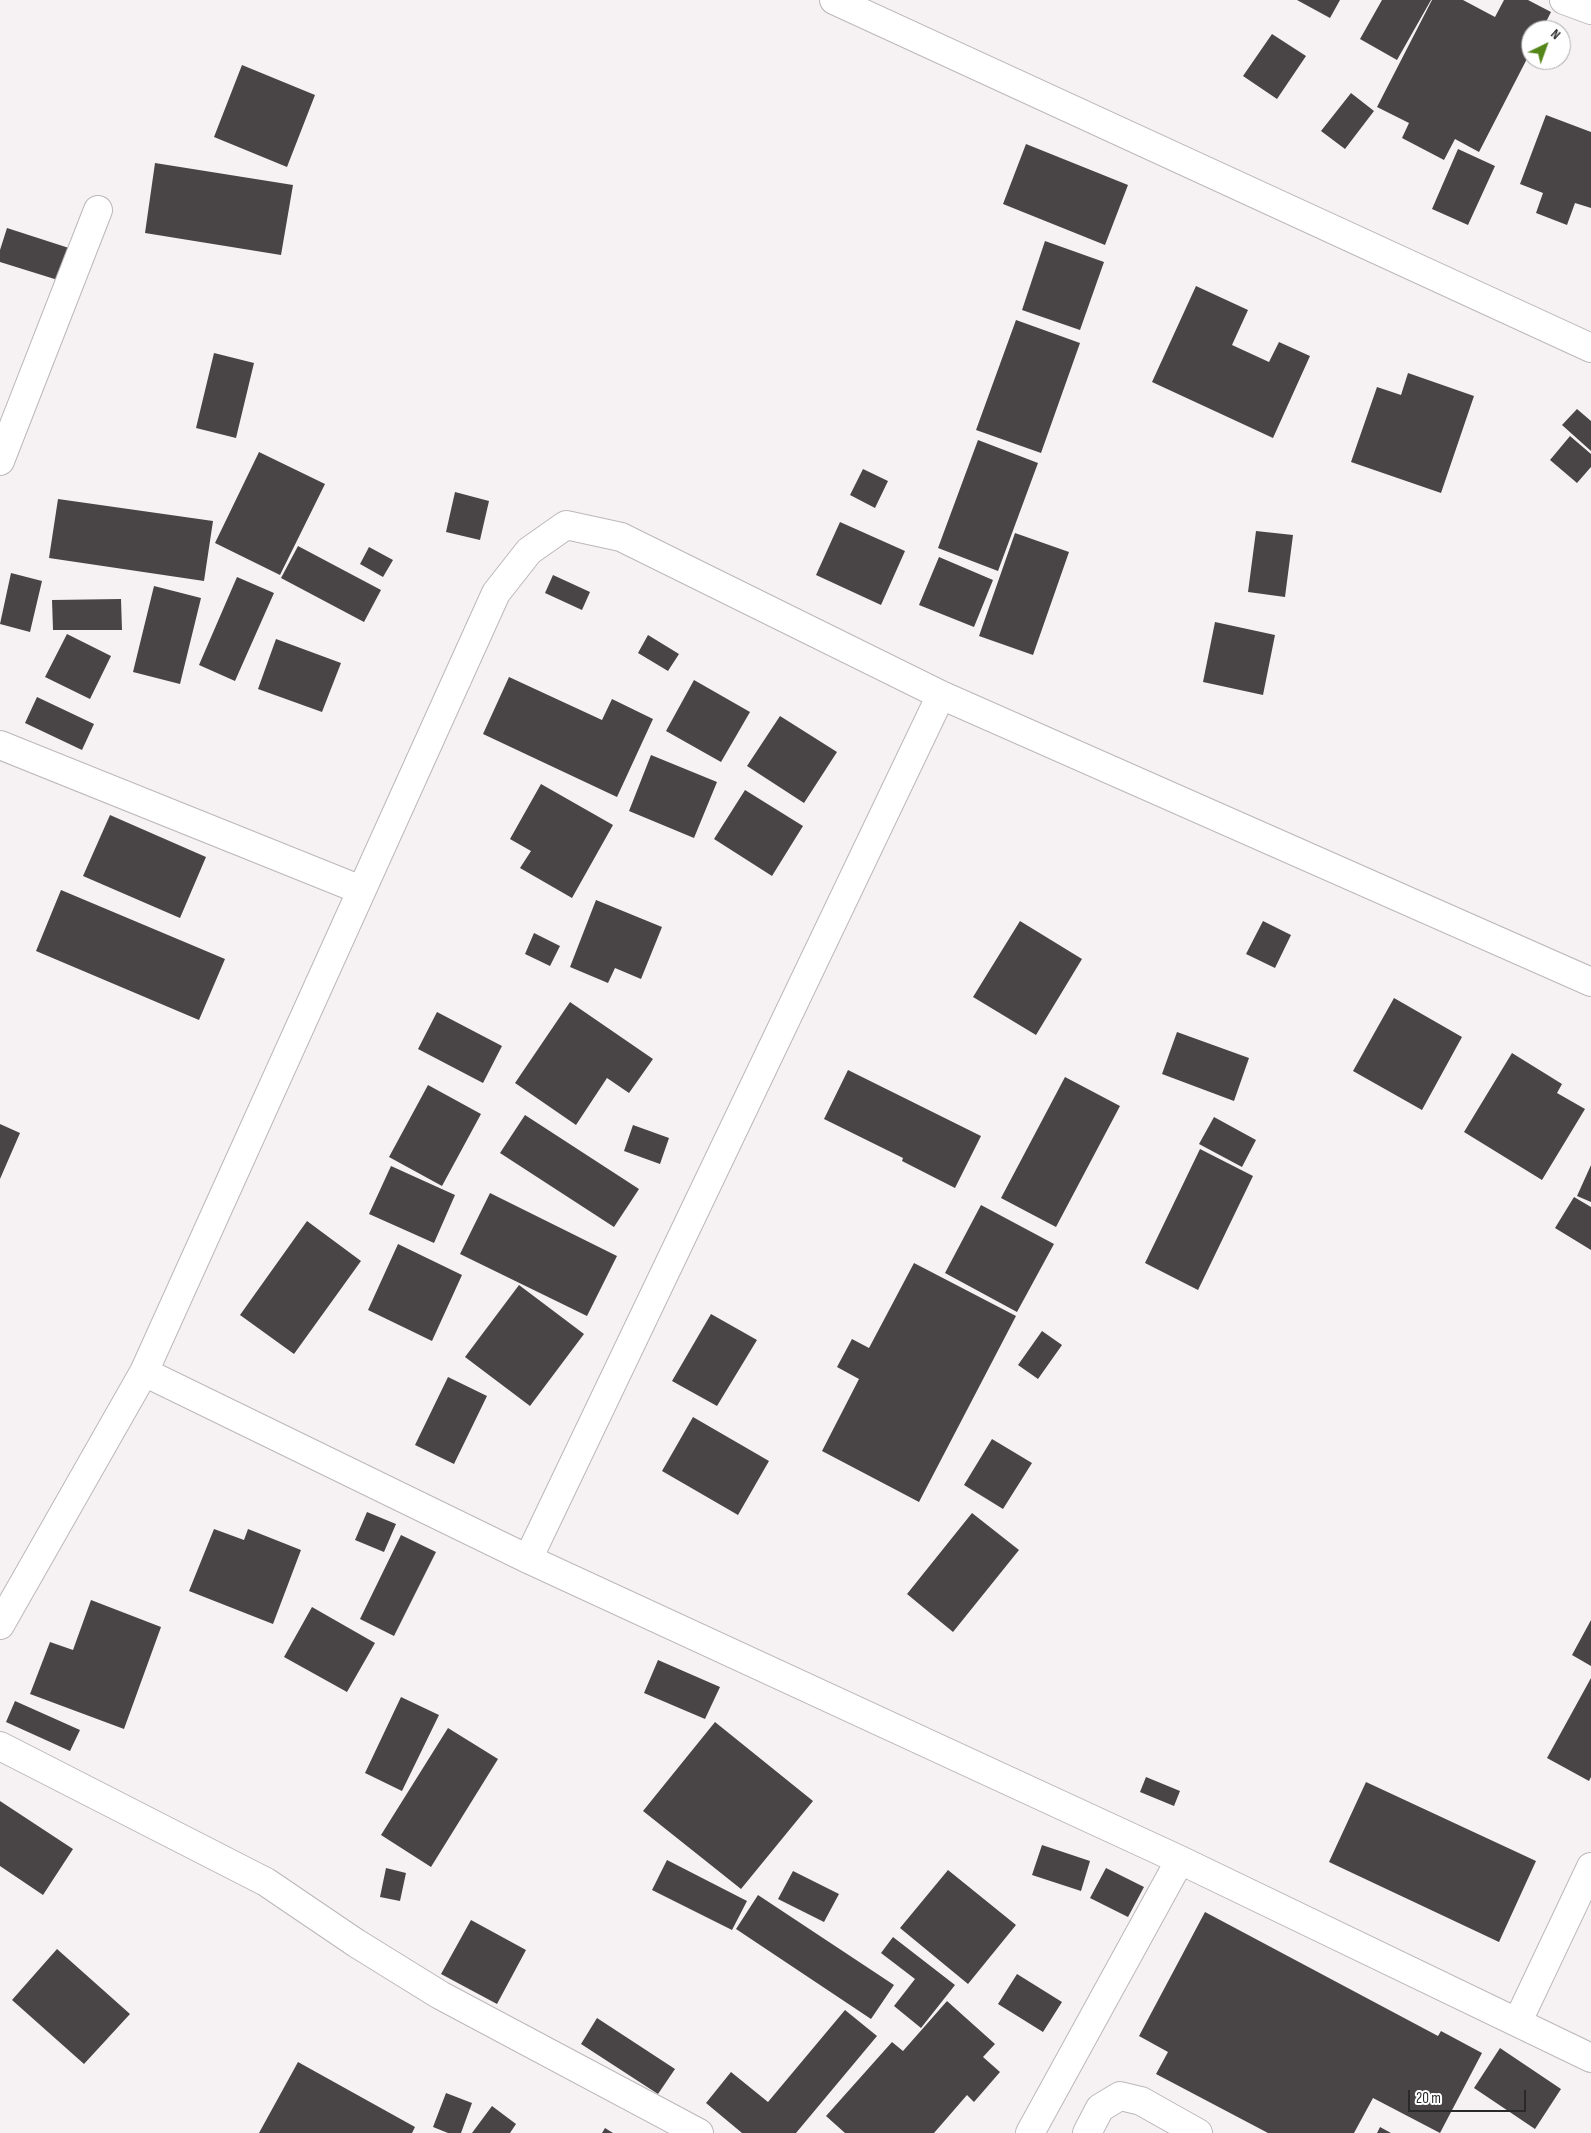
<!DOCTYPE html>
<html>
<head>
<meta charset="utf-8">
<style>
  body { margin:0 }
  #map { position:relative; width:1591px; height:2133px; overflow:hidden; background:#f6f2f4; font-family:"Sofia Sans Condensed",sans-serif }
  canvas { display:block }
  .north { position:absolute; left:1521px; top:20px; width:50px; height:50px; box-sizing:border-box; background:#fff; border:1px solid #aaa9aa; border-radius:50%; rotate:42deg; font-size:14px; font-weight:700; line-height:20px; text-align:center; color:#2a292a }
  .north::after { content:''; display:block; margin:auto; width:18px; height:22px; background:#558619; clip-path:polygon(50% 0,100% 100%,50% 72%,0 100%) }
  .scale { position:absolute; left:1408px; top:2090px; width:118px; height:22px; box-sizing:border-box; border:2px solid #2a292a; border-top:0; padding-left:6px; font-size:15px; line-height:18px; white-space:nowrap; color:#2a292a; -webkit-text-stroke:4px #fff; paint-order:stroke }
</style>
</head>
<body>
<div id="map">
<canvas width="1591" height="2133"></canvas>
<div class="north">N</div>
<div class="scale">20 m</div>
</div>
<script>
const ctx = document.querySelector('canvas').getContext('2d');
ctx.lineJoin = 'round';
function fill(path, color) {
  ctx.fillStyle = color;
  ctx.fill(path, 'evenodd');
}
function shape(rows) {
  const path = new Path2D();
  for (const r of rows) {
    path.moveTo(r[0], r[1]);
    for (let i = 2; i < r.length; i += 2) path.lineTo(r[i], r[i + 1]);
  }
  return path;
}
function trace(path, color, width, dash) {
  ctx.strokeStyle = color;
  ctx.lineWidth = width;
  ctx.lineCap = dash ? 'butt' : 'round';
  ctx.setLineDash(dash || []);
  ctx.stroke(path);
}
fill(shape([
  [1297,0,1340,0,1330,18],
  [1382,0,1431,0,1397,60,1360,39],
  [1432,0,1463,0,1495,17,1504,0,1528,0,1551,12,1542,30,1531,30,1531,51,1479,152,1455,139,1444,160,1402,138,1409,123,1377,107],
  [1272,34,1306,56,1277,99,1243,76],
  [242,65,315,95,287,167,214,137],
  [1351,93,1374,111,1345,149,1321,131],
  [1546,115,1591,132,1591,208,1575,203,1567,225,1536,213,1543,193,1520,184],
  [1026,144,1128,185,1105,245,1003,204],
  [1458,149,1495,166,1468,225,1432,209],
  [155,163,293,185,281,255,145,233],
  [7,228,72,249,61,281,0,262,0,250],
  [1045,241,1104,262,1080,330,1022,310],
  [1196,286,1248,310,1232,345,1269,362,1279,342,1310,356,1273,438,1152,382],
  [1016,320,1080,343,1041,453,976,430],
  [214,353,254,363,236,438,196,428],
  [1408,373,1474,396,1441,493,1351,462,1377,387,1401,395],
  [1577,409,1591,421,1591,451,1562,425],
  [1570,436,1591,454,1591,467,1577,483,1550,460],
  [978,440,1038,463,998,571,938,548],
  [259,452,325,484,280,575,215,543],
  [863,469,888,481,875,508,850,495],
  [455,492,489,501,480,540,446,532],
  [58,499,213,521,204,581,49,558],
  [840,522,905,551,881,605,816,575],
  [1256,531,1293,535,1285,597,1248,592],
  [1015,533,1069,552,1033,655,979,636],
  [298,546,381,590,364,622,281,578],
  [369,547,393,560,383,577,360,564],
  [939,557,993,580,974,627,919,605],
  [11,573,42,581,30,632,0,624],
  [553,575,590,592,582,610,545,593],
  [237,577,274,593,235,681,199,665],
  [154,586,201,598,180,684,133,672],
  [121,599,122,630,53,630,52,600],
  [1215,622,1275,635,1263,695,1203,682],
  [67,634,111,656,90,699,45,677],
  [648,635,679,654,668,671,638,653],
  [276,639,341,663,322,712,258,689],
  [509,677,602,720,612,699,653,719,617,797,483,734],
  [694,680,750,712,721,762,666,731],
  [37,697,94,724,82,750,25,723],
  [780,716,837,752,804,803,747,766],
  [651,755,717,782,694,838,629,811],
  [541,784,613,825,572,898,520,868,531,851,510,839],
  [745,790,803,826,772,876,714,839],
  [110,815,206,857,180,918,83,876],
  [61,890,225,959,199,1020,36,951],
  [596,900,662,927,641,979,615,968,608,983,570,967],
  [1020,921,1082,959,1036,1035,973,997],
  [1263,921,1291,935,1275,968,1246,954],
  [534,933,560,946,550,966,525,954],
  [1394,998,1462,1037,1422,1110,1353,1071],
  [570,1002,653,1059,629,1093,607,1078,576,1125,515,1083],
  [437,1012,502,1046,483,1083,418,1049],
  [1177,1032,1249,1058,1234,1101,1162,1074],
  [1512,1053,1562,1084,1557,1093,1585,1109,1542,1180,1464,1132],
  [848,1070,981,1136,955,1188,902,1161,903,1158,824,1119],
  [1065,1077,1120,1106,1056,1227,1001,1198],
  [428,1085,481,1114,442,1186,389,1157],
  [525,1115,639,1189,614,1227,500,1153],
  [1214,1117,1256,1140,1242,1167,1199,1144],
  [0,1124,20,1133,0,1179],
  [633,1125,669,1138,660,1164,624,1151],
  [1200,1149,1253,1176,1198,1290,1145,1263],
  [1591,1165,1591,1202,1577,1196],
  [391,1166,455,1195,434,1243,369,1214],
  [490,1193,617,1256,587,1316,460,1254],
  [1574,1197,1591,1207,1591,1250,1555,1228],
  [981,1205,1054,1244,1017,1312,945,1273],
  [307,1221,361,1261,294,1354,240,1315],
  [398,1244,462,1275,432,1341,368,1310],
  [914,1263,1016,1316,919,1502,822,1451,859,1379,837,1367,852,1339,869,1348],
  [519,1285,584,1334,530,1406,465,1357],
  [711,1314,757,1340,717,1406,672,1381],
  [1042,1331,1062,1345,1038,1379,1018,1365],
  [448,1377,487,1396,454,1464,415,1445],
  [693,1417,769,1461,738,1515,662,1471],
  [992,1439,1032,1463,1003,1509,964,1485],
  [367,1512,396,1524,384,1552,355,1540],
  [972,1513,1019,1550,953,1632,907,1594],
  [214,1529,244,1540,248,1529,301,1550,273,1624,189,1591],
  [401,1535,436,1552,394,1636,360,1619],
  [91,1600,161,1627,124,1729,30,1694,50,1642,73,1650],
  [312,1607,375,1643,347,1692,284,1657],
  [1591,1620,1591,1666,1572,1655],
  [658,1660,720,1687,705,1719,644,1693],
  [1591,1678,1591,1777,1589,1781,1547,1758],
  [401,1697,439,1715,402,1791,365,1773],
  [15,1701,80,1730,70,1751,6,1722],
  [715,1722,813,1801,741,1889,643,1811],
  [448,1728,498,1759,431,1867,381,1835],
  [1146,1777,1180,1791,1174,1806,1140,1792],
  [1366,1782,1536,1861,1499,1942,1329,1862],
  [0,1801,73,1849,43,1895,0,1866],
  [1042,1845,1090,1861,1081,1891,1032,1875],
  [667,1860,747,1901,732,1930,652,1890],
  [386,1868,406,1873,400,1901,380,1897],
  [1106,1868,1144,1887,1128,1917,1090,1898],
  [948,1870,1016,1925,968,1984,900,1928],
  [793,1871,839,1894,824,1922,778,1899],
  [758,1895,894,1985,871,2019,736,1929],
  [1205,1912,1438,2036,1441,2031,1482,2053,1440,2133,1373,2098,1354,2133,1268,2133,1156,2074,1168,2052,1139,2036],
  [471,1920,526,1950,497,2004,441,1974],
  [893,1937,955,1985,921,2028,894,2006,915,1979,881,1953],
  [57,1949,130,2014,84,2064,12,2000],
  [1017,1974,1062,2002,1043,2032,998,2004],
  [947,2001,995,2044,983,2057,1000,2072,974,2102,967,2095,934,2133,845,2133,826,2116,892,2042,903,2051],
  [845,2010,877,2036,796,2133,742,2133,706,2103,731,2072,768,2102],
  [597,2018,675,2069,658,2094,581,2044],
  [1500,2048,1561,2089,1535,2129,1474,2088],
  [298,2062,415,2127,412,2133,259,2133],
  [446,2093,472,2103,461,2133,448,2133,433,2127],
  [492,2106,516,2124,510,2133,472,2133],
  [1380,2127,1391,2133,1377,2133],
  [605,2128,613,2133,602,2133]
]), '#494547');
const minor = shape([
  [834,0,1591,348],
  [1564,0,1591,10],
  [0,461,98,210],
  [0,745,361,890],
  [144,1372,528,1559,1180,1860,1591,2058],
  [528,1559,941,695],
  [0,1625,144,1372,496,593,529,551,566,525,621,537,941,695,1591,982],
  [0,1746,266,1882,356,1943,440,1995,699,2133],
  [1518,2021,1591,1867],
  [1030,2133,1180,1860],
  [1087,2133,1100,2108,1120,2096,1141,2101,1198,2133]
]);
trace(minor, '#bcb7ba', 30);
trace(minor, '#fff', 28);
</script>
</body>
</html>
